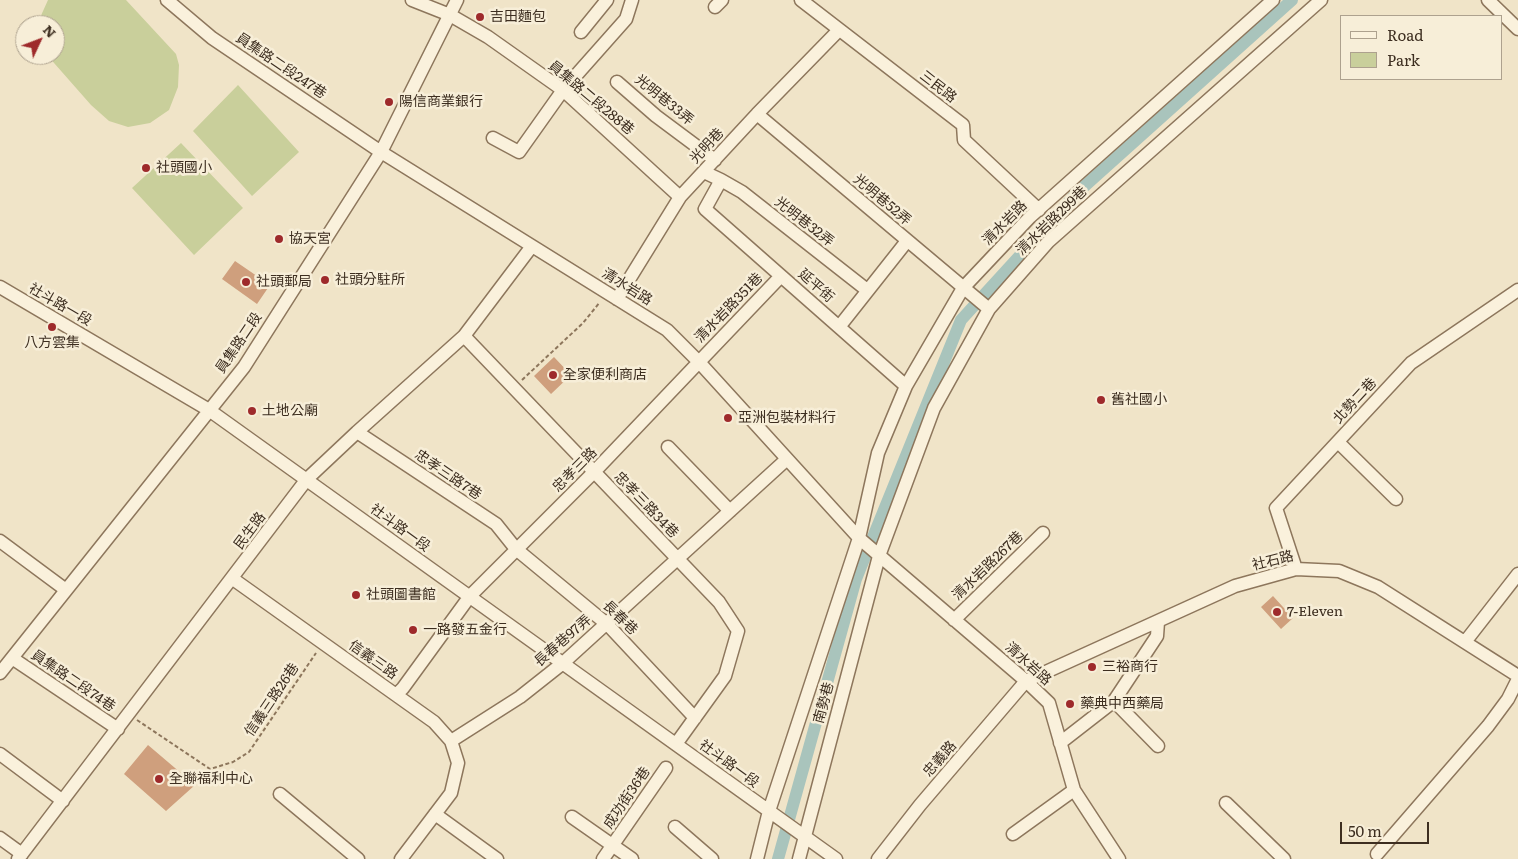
<!DOCTYPE html>
<html>
<head>
<meta charset="utf-8">
<style>
  body { margin:0 }
  #map { position:relative; width:1518px; height:859px; overflow:hidden; background:#f0e4c8; font-family:Literata,serif }
  canvas { display:block }
  .legend { position:absolute; left:1340px; top:15px; width:162px; height:65px; box-sizing:border-box; background:#f7eed8; border:1px solid #ada18e; margin:0; padding:6px 9px; list-style:none; font-size:15px; color:#3d2e20 }
  .legend li { display:flex; align-items:center; gap:10px; height:25px }
  .legend b { width:25px; border:1px solid #ada18e }
  .north { position:absolute; left:15px; top:15px; width:50px; height:50px; box-sizing:border-box; background:#f7eed8; border:1px solid #ada18e; border-radius:50%; rotate:47deg; font-size:14px; font-weight:700; line-height:20px; text-align:center; color:#3d2e20 }
  .north::after { content:''; display:block; margin:auto; width:18px; height:22px; background:#9e2a2b; clip-path:polygon(50% 0,100% 100%,50% 72%,0 100%) }
  .scale { position:absolute; left:1340px; top:822px; width:89px; height:22px; box-sizing:border-box; border:2px solid #3d2e20; border-top:0; padding-left:6px; font-size:15px; line-height:18px; white-space:nowrap; color:#3d2e20; -webkit-text-stroke:4px #f7eed8; paint-order:stroke }
</style>
</head>
<body>
<div id="map">
<canvas width="1518" height="859"></canvas>
<ul class="legend">
<li><b style="height:6px;background:#faf1dc"></b>Road</li>
<li><b style="height:14px;background:#c9cf9b"></b>Park</li>
</ul>
<div class="north">N</div>
<div class="scale">50 m</div>
</div>
<script>
const ctx = document.querySelector('canvas').getContext('2d');
ctx.lineJoin = 'round';
function fill(path, color) {
  ctx.fillStyle = color;
  ctx.fill(path, 'evenodd');
}
function shape(rows) {
  const path = new Path2D();
  for (const r of rows) {
    path.moveTo(r[0], r[1]);
    for (let i = 2; i < r.length; i += 2) path.lineTo(r[i], r[i + 1]);
  }
  return path;
}
function trace(path, color, width, dash) {
  ctx.strokeStyle = color;
  ctx.lineWidth = width;
  ctx.lineCap = dash ? 'butt' : 'round';
  ctx.setLineDash(dash || []);
  ctx.stroke(path);
}
function drawText(font, color, halo, rows, align = 'center') {
  ctx.font = font + ' Literata,"Noto Sans TC",serif';
  ctx.lineWidth = 5;
  ctx.setLineDash([]);
  ctx.textBaseline = 'middle';
  ctx.strokeStyle = halo;
  ctx.fillStyle = color;
  for (const [text, x, y, turn = 0] of rows) {
    ctx.save();
    ctx.translate(x, y);
    ctx.rotate((+turn || 0) * Math.PI / 180);
    ctx.textAlign = isNaN(turn) ? turn : align;
    if (halo) ctx.strokeText(text, 0, 0);
    ctx.fillText(text, 0, 0);
    ctx.restore();
  }
}
fill(shape([
  [48,0,126,0,176,54,179,65,178,87,169,110,150,123,128,127,109,121,91,105,47,55,55,55,55,25,39,25,39,20],
  [238,85,299,152,252,196,193,131],
  [181,143,243,208,194,255,132,188]
]), '#c9cf9b');
trace(shape([
  [778,859,856,579,961,320,1078,192,1292,0]
]), '#a9c4bc', 12);
fill(shape([
  [235,261,270,285,257,304,222,279],
  [554,357,571,375,551,394,534,376],
  [1273,596,1293,618,1281,629,1261,607],
  [148,745,195,785,166,811,124,774]
]), '#cf9f7d');
const minor = shape([
  [167,0,212,38,381,152,667,330,699,362,860,539,1026,681,1049,703,1074,790,1119,859],
  [412,0,450,15,488,37,563,90,680,197],
  [801,0,963,125,964,140,1039,210],
  [1488,0,1518,29],
  [715,7,722,0],
  [581,32,607,0],
  [617,82,656,116,715,160],
  [757,114,989,309],
  [493,138,519,152,563,90,626,19,632,0],
  [704,172,721,180,705,209,906,386],
  [721,180,742,192,867,290],
  [0,287,209,410,836,859],
  [617,299,680,197,757,114,839,30],
  [839,327,907,241],
  [464,336,719,602,738,631,725,676,676,744],
  [357,432,496,524,516,549,608,625,695,718],
  [1338,442,1396,499],
  [668,447,730,511],
  [0,541,66,590],
  [1296,569,1276,508,1411,363,1518,290],
  [233,579,396,695,403,688,470,596,594,472,781,276],
  [954,620,1043,533],
  [1465,642,1518,574],
  [12,658,118,729],
  [0,673,244,367,381,152,457,0],
  [396,695,434,722,451,741,458,763,451,793,401,859],
  [1114,701,1158,746],
  [451,741,520,697,563,663,787,459],
  [1060,743,1114,701,1157,636,1158,622],
  [0,754,63,801],
  [280,794,358,859],
  [1226,803,1284,859],
  [435,814,497,859],
  [572,817,632,859],
  [675,827,712,859],
  [1013,834,1074,790],
  [0,838,22,854],
  [1377,854,1488,726,1508,699,1518,679],
  [18,859,307,479,357,432,464,336,532,246],
  [603,859,666,768],
  [757,859,769,811,859,538,878,453,906,386,963,288,1030,217,1273,0],
  [799,859,879,556,934,408,989,309,1048,242,1321,0],
  [878,859,920,805,1026,681,1235,586,1296,569,1339,571,1378,587,1518,676]
]);
trace(minor, '#8d765c', 15);
trace(shape([
  [522,380,583,323,600,302],
  [137,720,210,769,233,762,249,752,316,653]
]), '#8d765c', 2, [4, 2.5]);
trace(minor, '#faf1dc', 12);
for (const [x, y, r, color] of [
  [480,17,5,"#9e2a2b"],
  [389,102,5,"#9e2a2b"],
  [146,168,5,"#9e2a2b"],
  [279,239,5,"#9e2a2b"],
  [325,280,5,"#9e2a2b"],
  [246,282,5,"#9e2a2b"],
  [52,327,5,"#9e2a2b"],
  [553,375,5,"#9e2a2b"],
  [1101,400,5,"#9e2a2b"],
  [252,411,5,"#9e2a2b"],
  [728,418,5,"#9e2a2b"],
  [356,595,5,"#9e2a2b"],
  [1277,612,5,"#9e2a2b"],
  [413,630,5,"#9e2a2b"],
  [1092,667,5,"#9e2a2b"],
  [1070,704,5,"#9e2a2b"],
  [159,779,5,"#9e2a2b"]
]) {
  const dot = new Path2D();
  dot.arc(x, y, r, 0, 2 * Math.PI);
  ctx.fillStyle = color;
  ctx.fill(dot);
  trace(dot, '#f7eed8', 2);
}
drawText('14px', '#3d2e20', '#f7eed8', [
  ["吉田麵包",490,17],
  ["陽信商業銀行",399,102],
  ["社頭國小",156,168],
  ["協天宮",289,239],
  ["社頭分駐所",335,280],
  ["社頭郵局",256,282],
  ["八方雲集",52,343,"center"],
  ["全家便利商店",563,375],
  ["舊社國小",1111,400],
  ["土地公廟",262,411],
  ["亞洲包裝材料行",738,418],
  ["社頭圖書館",366,595],
  ["7-Eleven",1287,612],
  ["一路發五金行",423,630],
  ["三裕商行",1102,667],
  ["藥典中西藥局",1080,704],
  ["全聯福利中心",169,779]
], 'left');
drawText('14px', '#3d2e20', '#f7eed8', [
  ["員集路二段247巷",281,66,34],
  ["三民路",938,87,38],
  ["員集路二段288巷",591,98,40],
  ["光明巷33弄",664,100,39],
  ["光明巷",707,146,-47],
  ["光明巷52弄",882,200,40],
  ["清水岩路299巷",1052,221,-44],
  ["光明巷32弄",804,222,38],
  ["清水岩路",1005,223,-45],
  ["延平街",816,286,41],
  ["清水岩路",627,287,32],
  ["社斗路一段",60,305,30],
  ["清水岩路351巷",729,308,-46],
  ["員集路二段",239,343,-56],
  ["北勢二巷",1355,401,-47],
  ["忠孝三路",575,470,-45],
  ["忠孝三路7巷",448,475,34],
  ["忠孝三路34巷",646,505,46],
  ["社斗路一段",400,528,36],
  ["民生路",250,531,-53],
  ["社石路",1273,561,-14],
  ["清水岩路267巷",988,566,-44],
  ["長春巷",620,618,44],
  ["長春巷97弄",563,641,-41],
  ["信義三路",373,660,35],
  ["清水岩路",1028,664,42],
  ["員集路二段74巷",73,681,34],
  ["信義三路26巷",272,700,-56],
  ["南勢巷",824,703,-75],
  ["忠義路",940,759,-49],
  ["社斗路一段",729,764,36],
  ["成功街36巷",627,798,-56]
]);
</script>
</body>
</html>
